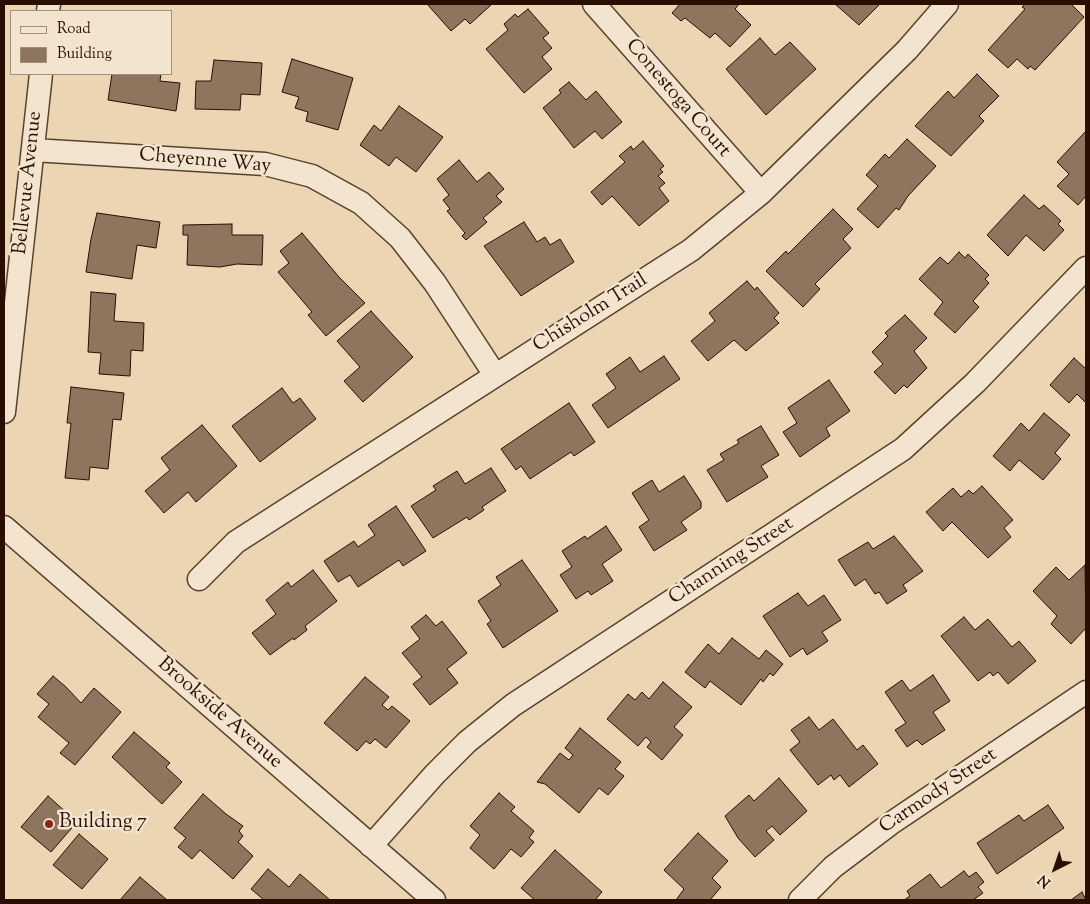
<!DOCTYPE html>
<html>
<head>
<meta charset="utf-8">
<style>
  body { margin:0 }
  #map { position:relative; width:1090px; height:904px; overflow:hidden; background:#ebd5b3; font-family:"Sorts Mill Goudy",serif }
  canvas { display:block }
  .frame { position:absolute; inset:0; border:5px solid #2a0e02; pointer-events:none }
  .legend { position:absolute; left:10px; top:10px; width:162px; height:65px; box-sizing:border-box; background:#f2e4ce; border:1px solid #a28e7c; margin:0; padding:6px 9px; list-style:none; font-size:15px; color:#2a0e02 }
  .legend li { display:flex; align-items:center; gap:10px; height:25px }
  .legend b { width:25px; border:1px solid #a28e7c }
  .north { position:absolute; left:1030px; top:844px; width:50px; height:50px; -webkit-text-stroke:4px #f2e4ce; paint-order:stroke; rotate:221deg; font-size:14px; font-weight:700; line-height:20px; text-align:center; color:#2a0e02 }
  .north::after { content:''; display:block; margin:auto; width:18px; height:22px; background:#2a0e02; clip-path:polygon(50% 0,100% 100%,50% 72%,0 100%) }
</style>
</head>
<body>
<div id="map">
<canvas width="1090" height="904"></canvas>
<div class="frame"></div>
<ul class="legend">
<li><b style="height:6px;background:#f2e4ce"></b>Road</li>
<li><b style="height:14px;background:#8e755e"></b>Building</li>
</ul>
<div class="north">N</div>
</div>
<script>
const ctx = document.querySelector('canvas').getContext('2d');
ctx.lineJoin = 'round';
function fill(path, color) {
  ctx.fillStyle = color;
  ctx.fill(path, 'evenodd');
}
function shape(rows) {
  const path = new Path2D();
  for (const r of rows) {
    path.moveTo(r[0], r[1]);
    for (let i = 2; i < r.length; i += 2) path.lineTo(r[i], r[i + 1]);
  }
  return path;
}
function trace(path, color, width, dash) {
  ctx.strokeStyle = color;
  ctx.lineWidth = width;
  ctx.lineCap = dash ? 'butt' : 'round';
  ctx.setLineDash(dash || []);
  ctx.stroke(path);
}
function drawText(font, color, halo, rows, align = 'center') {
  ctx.font = font + ' "Sorts Mill Goudy",serif';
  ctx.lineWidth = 5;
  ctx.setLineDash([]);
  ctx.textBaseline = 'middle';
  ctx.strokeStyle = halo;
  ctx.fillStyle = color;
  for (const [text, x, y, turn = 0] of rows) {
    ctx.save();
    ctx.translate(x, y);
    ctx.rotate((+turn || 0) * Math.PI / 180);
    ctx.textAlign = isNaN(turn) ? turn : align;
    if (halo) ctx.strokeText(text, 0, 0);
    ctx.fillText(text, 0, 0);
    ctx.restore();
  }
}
const building = shape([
  [427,4,490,4,491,5,470,24,465,19,451,31,427,4],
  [680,4,739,4,735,9,751,25,730,47,715,33,710,38,685,18,681,21,672,13,680,4],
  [835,4,880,4,859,25,835,4],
  [1025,4,1071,4,1084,17,1035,70,1030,66,1028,69,1017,59,1008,68,988,50,1025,9,1022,7,1025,4],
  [528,9,549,33,543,38,552,48,542,57,552,69,524,93,486,49,508,30,504,24,515,14,518,17,528,9],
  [760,38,775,55,790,42,816,69,766,115,726,69,760,38],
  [292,59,353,78,338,130,306,121,308,112,295,108,299,97,282,92,292,59],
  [214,60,262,63,260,95,241,94,240,110,195,109,196,81,211,81,214,60],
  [112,74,161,74,160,81,180,83,176,111,108,100,112,74],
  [977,74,999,96,979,116,984,121,951,156,915,126,948,91,954,98,977,74],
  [569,82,586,100,596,91,622,122,602,139,595,131,574,148,543,108,561,93,559,90,569,82],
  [399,106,443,137,416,172,396,157,389,166,360,145,374,125,381,131,399,106],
  [1086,131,1086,196,1078,205,1057,186,1069,174,1057,162,1086,131],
  [907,139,936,166,908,196,899,210,896,208,878,228,857,209,878,186,866,175,885,154,889,158,907,139],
  [643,141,664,166,660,169,663,172,658,176,665,183,659,188,669,201,639,226,612,196,602,205,591,192,625,162,619,156,631,146,633,150,643,141],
  [459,160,477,182,489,172,504,189,496,196,502,202,483,218,487,222,466,240,462,236,465,233,447,211,450,209,443,200,449,195,437,179,459,160],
  [1024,195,1039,209,1044,205,1061,221,1058,224,1064,230,1044,251,1026,235,1008,256,987,235,1024,195],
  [833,209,853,229,843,239,851,248,815,284,820,289,803,307,766,271,786,251,788,254,833,209],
  [97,213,160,222,156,248,137,245,132,279,86,272,91,239,97,213],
  [524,222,537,242,545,237,550,245,560,239,574,262,521,296,484,246,524,222],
  [232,224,232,235,263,235,262,265,237,264,220,267,187,265,188,235,183,235,183,225,232,224],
  [302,233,339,277,365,303,326,336,308,315,312,312,278,272,289,263,280,251,302,233],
  [959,252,965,258,968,254,989,275,985,279,989,283,973,301,979,307,955,333,934,314,943,302,919,279,940,257,948,264,959,252],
  [747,281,755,290,757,287,779,313,774,318,779,323,746,351,734,340,708,361,691,341,715,321,709,313,747,281],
  [91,292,116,294,114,321,144,323,143,351,131,350,130,376,99,374,101,353,88,352,91,292],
  [371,311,413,357,363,402,344,381,360,367,337,341,371,311],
  [905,315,927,338,914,351,927,368,907,388,904,385,895,394,874,372,883,364,872,352,888,336,885,333,905,315],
  [664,356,680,379,608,428,592,405,616,388,606,374,630,357,640,372,664,356],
  [1074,358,1086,369,1086,403,1077,394,1069,403,1050,385,1074,358],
  [829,380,850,411,826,428,830,436,800,457,783,432,797,423,788,408,829,380],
  [71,387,124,393,121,420,113,419,108,469,90,467,89,480,65,478,71,423,67,423,71,387],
  [282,388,293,403,300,398,316,419,260,462,232,426,282,388],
  [569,403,595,442,574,456,571,452,530,479,521,466,516,470,501,449,569,403],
  [1044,413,1070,435,1055,453,1061,459,1043,480,1019,460,1010,471,993,456,1021,423,1029,431,1044,413],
  [202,425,237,466,196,502,188,492,164,513,145,491,170,470,161,458,202,425],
  [761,426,779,455,761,466,768,477,727,502,707,470,724,460,720,454,739,443,737,440,761,426],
  [491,468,506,491,482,507,484,510,469,520,467,517,433,538,411,506,436,490,433,486,457,471,465,484,491,468],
  [684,476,701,502,701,508,681,522,687,530,654,551,639,527,649,520,632,493,652,480,659,492,684,476],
  [982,486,1013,520,1004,528,1011,537,988,558,952,522,943,531,926,512,953,488,961,497,969,490,973,494,982,486],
  [396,506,426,551,403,566,399,560,358,587,350,575,338,582,324,561,354,541,358,547,375,535,368,525,396,506],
  [606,526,622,550,602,564,613,581,591,595,588,591,576,599,560,575,572,567,562,551,585,536,587,539,606,526],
  [894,536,923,571,903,585,907,591,887,604,879,592,875,594,865,579,855,586,838,560,868,542,873,549,894,536],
  [522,560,558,611,503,648,487,624,491,621,478,601,501,585,496,577,522,560],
  [1085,565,1086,628,1071,644,1051,624,1057,616,1033,591,1056,567,1069,580,1085,565],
  [313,570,337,601,305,626,307,630,294,640,293,638,270,655,252,633,276,614,266,600,288,582,291,587,313,570],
  [798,593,808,606,824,595,841,620,822,632,828,641,807,655,803,648,790,657,763,616,798,593],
  [426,615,436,626,442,621,467,653,447,669,458,683,430,705,413,684,422,677,402,653,420,639,411,627,426,615],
  [964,617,975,630,988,619,1012,647,1019,641,1036,661,1008,684,998,672,993,676,990,672,978,681,941,636,964,617],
  [732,638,759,659,766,650,783,664,773,676,770,673,763,682,761,679,741,705,710,681,705,688,685,672,708,644,719,654,732,638],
  [933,675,950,701,933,712,945,730,922,745,917,740,907,747,895,730,906,723,885,692,902,680,910,691,933,675],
  [53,676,66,687,81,703,94,688,121,712,75,765,60,753,69,743,38,717,49,704,37,694,53,676],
  [365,677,389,697,382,705,388,710,392,706,410,721,386,748,375,739,370,744,366,741,357,751,324,723,365,677],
  [663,682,692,707,674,727,683,735,662,760,647,747,651,742,646,737,638,746,607,719,628,694,635,700,642,692,649,699,663,682],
  [809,717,819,730,833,719,857,750,863,745,878,764,849,787,840,775,834,780,831,775,818,785,790,750,800,742,791,730,809,717],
  [580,728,621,762,615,769,624,776,608,795,599,788,579,813,545,784,537,782,560,753,569,760,573,755,565,748,580,728],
  [134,732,170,763,166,767,182,782,162,804,112,757,134,732],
  [779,778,807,811,780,835,772,826,766,831,774,840,755,857,738,838,725,816,749,795,754,801,779,778],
  [499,793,515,807,511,811,534,831,529,838,534,842,521,857,511,849,494,869,470,848,480,835,470,826,499,793],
  [203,794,226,814,243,826,239,831,243,836,238,842,253,856,233,879,200,850,192,859,178,847,186,838,174,828,203,794],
  [48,796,77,822,51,852,21,827,48,796],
  [1048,805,1064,828,997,874,977,843,1019,815,1024,821,1048,805],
  [698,833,728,861,712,878,721,887,710,900,676,900,684,889,664,870,698,833],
  [79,834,108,859,82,889,53,865,79,834],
  [555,850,602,892,595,900,535,900,521,888,555,850],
  [268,869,289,887,300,874,330,900,264,900,251,889,268,869],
  [964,871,969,877,976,872,984,882,978,887,983,893,973,900,904,900,910,896,907,891,930,874,941,888,964,871],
  [140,877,167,900,120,900,140,877],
  [1082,892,1086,900,1071,900,1082,892]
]);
fill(building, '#8e755e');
trace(building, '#2a0e02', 1);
const minor = shape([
  [594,4,761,193],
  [48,11,49,4],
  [33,150,265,164,312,176,361,203,400,238,435,283,495,375],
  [4,412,41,74],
  [4,527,434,900],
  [199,579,236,542,691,250,761,193,907,50,947,4],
  [371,846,435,774,467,742,513,705,903,449,975,383,1086,268],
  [800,900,833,867,890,824,1086,692]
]);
trace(minor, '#5a402e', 25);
trace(minor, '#f2e4ce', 22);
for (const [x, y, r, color] of [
  [49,824,5,"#8f2418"]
]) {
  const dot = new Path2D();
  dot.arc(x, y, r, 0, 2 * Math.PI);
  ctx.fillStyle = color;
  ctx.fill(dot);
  trace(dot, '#f2e4ce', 2);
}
drawText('20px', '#2a0e02', '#f2e4ce', [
  ["Conestoga Court",677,99,49],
  ["Cheyenne Way",205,162,5],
  ["Bellevue Avenue",29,183,-84],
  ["Chisholm Trail",591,314,-32],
  ["Channing Street",732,562,-33],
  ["Brookside Avenue",219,714,41],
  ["Carmody Street",939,792,-34]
]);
drawText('20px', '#2a0e02', '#f2e4ce', [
  ["Building 7",59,824]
], 'left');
</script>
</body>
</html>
